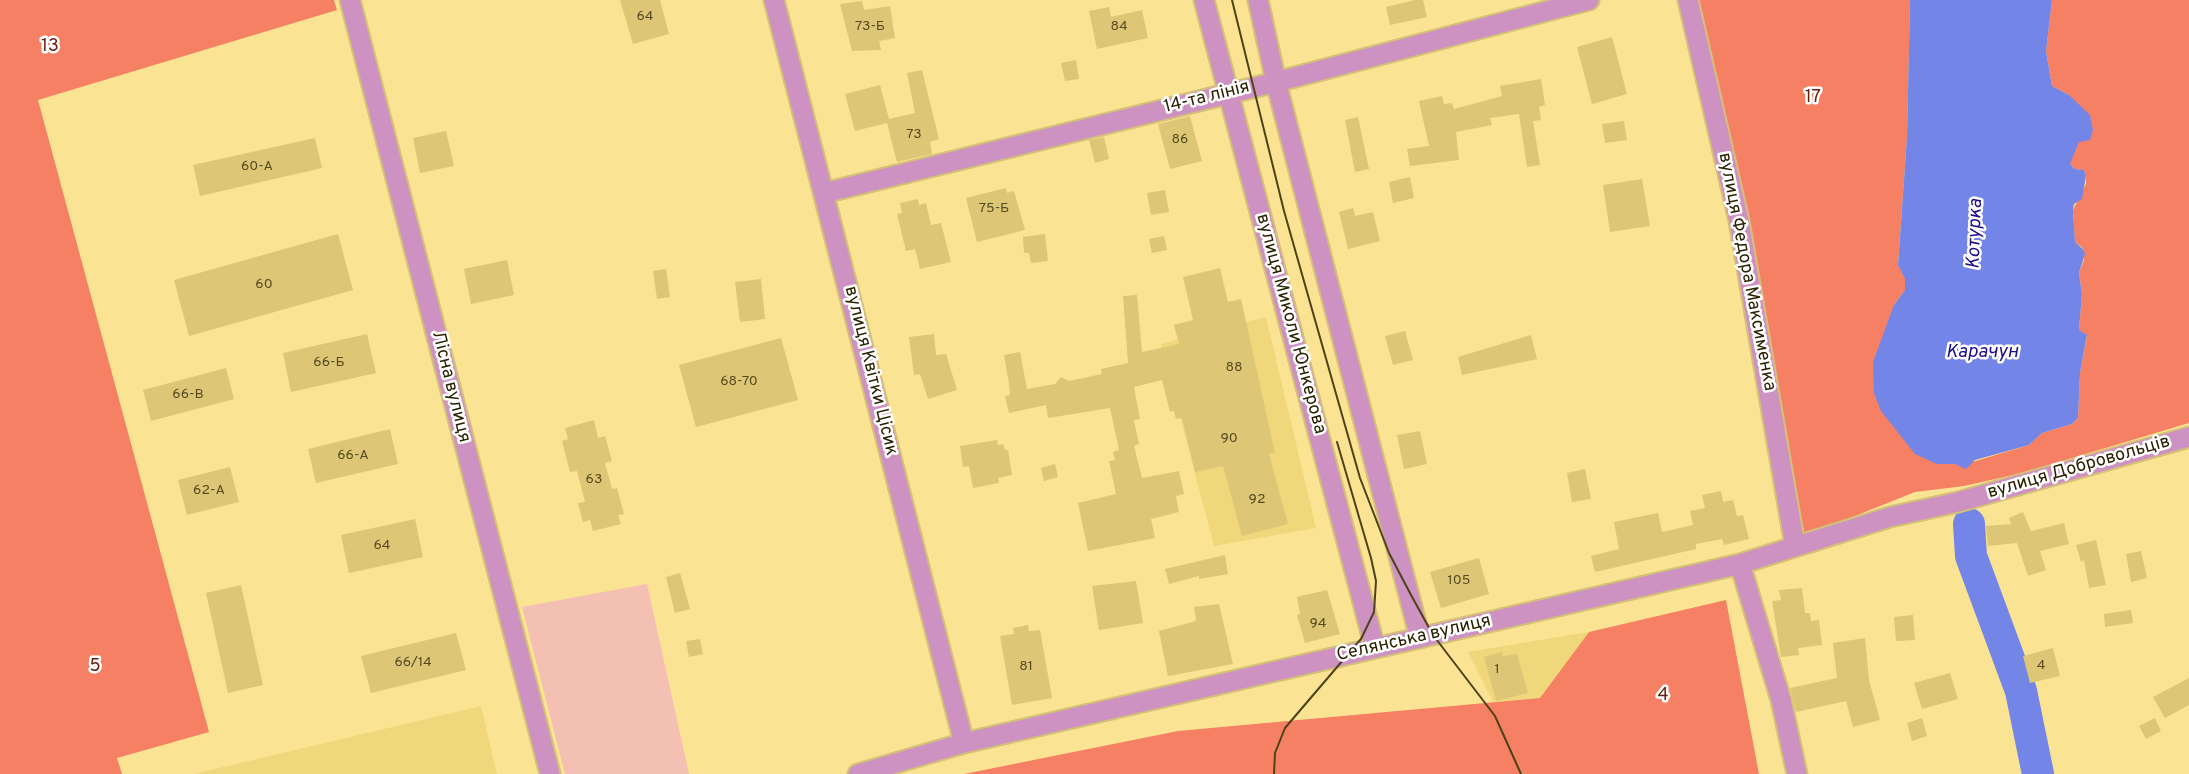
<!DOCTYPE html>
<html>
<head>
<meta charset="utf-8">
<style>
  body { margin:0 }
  canvas { display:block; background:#fae392 }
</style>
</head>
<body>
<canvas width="2189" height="774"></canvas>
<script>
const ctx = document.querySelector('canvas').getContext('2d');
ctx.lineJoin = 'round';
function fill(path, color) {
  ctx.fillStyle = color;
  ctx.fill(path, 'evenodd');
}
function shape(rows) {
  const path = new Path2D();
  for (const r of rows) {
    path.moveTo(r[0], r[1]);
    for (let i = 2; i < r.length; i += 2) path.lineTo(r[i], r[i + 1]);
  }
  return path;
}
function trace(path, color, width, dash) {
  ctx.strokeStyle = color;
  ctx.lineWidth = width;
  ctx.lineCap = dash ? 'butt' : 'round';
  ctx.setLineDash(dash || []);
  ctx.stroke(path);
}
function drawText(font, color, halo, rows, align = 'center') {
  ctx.font = font + ' Overpass,sans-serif';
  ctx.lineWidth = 5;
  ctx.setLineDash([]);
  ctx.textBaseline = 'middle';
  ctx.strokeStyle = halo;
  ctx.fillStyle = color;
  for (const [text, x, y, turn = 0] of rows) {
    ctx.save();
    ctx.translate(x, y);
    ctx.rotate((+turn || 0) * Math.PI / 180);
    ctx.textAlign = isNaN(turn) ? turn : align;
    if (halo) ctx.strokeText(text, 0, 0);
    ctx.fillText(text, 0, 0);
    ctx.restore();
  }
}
fill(shape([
  [1266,317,1316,528,1214,546,1161,344],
  [1589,632,1540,698,1493,702,1468,652],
  [481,706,497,774,194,774]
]), '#f0d77c');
fill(shape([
  [647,584,689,774,565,774,522,607]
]), '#f4c0b3');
fill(shape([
  [0,0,334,0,337,10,38,100,209,732,117,758,122,774,0,774],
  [1698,0,1910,0,1907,137,1898,264,1905,279,1905,290,1894,305,1937,464,1969,463,2029,445,2042,433,2072,424,2078,418,2080,373,2087,336,2079,330,2082,294,2079,273,2084,260,2083,248,2075,242,2073,210,2086,184,2086,176,2084,170,2075,169,2070,164,2070,157,2076,150,2069,95,2052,86,2046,51,2052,0,2189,0,2189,423,2022,473,1964,486,1915,492,1805,536],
  [1726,600,1759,774,964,774,1178,731,1540,698,1589,632]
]), '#f58064');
fill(shape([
  [1910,0,2052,0,2046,51,2052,86,2069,95,2090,115,2093,130,2090,140,2079,142,2070,164,2075,169,2084,170,2086,176,2082,199,2074,204,2073,210,2075,242,2083,249,2085,254,2079,273,2082,294,2079,330,2087,335,2080,373,2078,418,2072,424,2042,433,2029,445,1975,460,1966,469,1955,464,1937,464,1915,454,1881,411,1874,393,1873,362,1894,305,1905,290,1905,279,1898,265,1907,137]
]), '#7485e8');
trace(shape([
  [1969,524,1971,556,2021,691,2038,774]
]), '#7485e8', 32);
fill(shape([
  [620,0,660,0,669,34,633,44],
  [1415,0,1423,0,1427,17,1390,25,1386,7],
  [862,1,864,10,890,6,895,38,879,41,881,50,852,51,840,4],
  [1109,7,1111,17,1142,10,1148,38,1097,49,1089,11],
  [1612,37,1627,94,1592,104,1577,47],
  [1076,60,1079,79,1065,81,1061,63],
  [922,70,939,139,930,142,932,154,897,162,887,123,855,131,845,94,880,85,889,119,915,113,907,73],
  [1541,79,1545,105,1539,107,1541,120,1533,121,1540,165,1527,167,1519,114,1490,118,1492,125,1456,132,1459,160,1410,166,1407,149,1429,146,1419,101,1442,96,1444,104,1452,103,1454,109,1502,96,1500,86],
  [1190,116,1202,161,1170,169,1158,124],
  [1358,117,1369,169,1355,172,1345,120],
  [1624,121,1627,140,1605,143,1602,124],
  [446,131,454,166,420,173,413,138],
  [1104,137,1109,159,1095,163,1089,140],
  [315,138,322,168,200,196,193,165],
  [1410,177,1414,198,1393,203,1389,182],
  [1642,179,1650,226,1610,232,1603,185],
  [1006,188,1007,193,1014,191,1025,230,977,242,966,198],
  [1165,190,1169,212,1151,215,1147,193],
  [918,199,919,205,926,203,931,225,941,223,951,262,920,269,915,249,906,251,897,214,902,213,900,203],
  [1353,208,1355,216,1373,212,1380,241,1348,249,1339,212],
  [338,234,353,290,189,336,174,280],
  [1045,234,1048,261,1031,263,1029,253,1024,253,1023,237],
  [1164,236,1167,250,1152,253,1149,239],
  [507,260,514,295,471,304,464,269],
  [1220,268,1228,302,1241,299,1275,453,1269,454,1288,524,1242,536,1223,466,1195,472,1182,418,1176,419,1174,411,1170,412,1162,380,1134,387,1140,419,1134,420,1139,444,1134,446,1142,478,1179,471,1184,494,1176,496,1179,512,1151,519,1155,538,1088,551,1078,503,1116,494,1109,461,1115,460,1113,452,1119,450,1110,408,1048,418,1046,405,1009,413,1005,396,1010,395,1009,384,1004,355,1020,352,1027,389,1055,384,1061,377,1069,381,1102,374,1101,369,1128,363,1123,296,1137,295,1142,352,1179,344,1174,325,1193,320,1183,277],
  [666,269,670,297,657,299,653,271],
  [761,279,765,319,740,322,735,282],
  [1405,331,1413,360,1393,365,1385,336],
  [367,334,376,373,291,392,283,353],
  [934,334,936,355,946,354,957,390,928,399,920,374,914,375,909,337],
  [1531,335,1537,359,1462,375,1458,357],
  [781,338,798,400,696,427,679,365],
  [226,368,234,399,151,421,143,390],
  [594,420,598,438,605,436,612,461,605,463,612,489,617,488,624,514,618,515,621,524,593,531,590,520,583,522,578,503,585,502,577,471,570,472,562,441,568,439,565,428],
  [390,429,398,464,316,483,308,449],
  [1420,431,1427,464,1404,469,1397,435],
  [997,440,998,445,1003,444,1005,450,1008,450,1012,475,998,478,999,483,973,488,969,466,963,467,960,446],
  [1055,464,1058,477,1044,481,1041,468],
  [230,467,239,502,187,515,178,480],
  [1585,469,1591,499,1572,502,1567,473],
  [1721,491,1723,502,1733,500,1737,516,1743,515,1749,539,1724,545,1722,539,1696,544,1696,549,1595,572,1591,556,1619,549,1614,522,1658,513,1662,532,1693,525,1690,511,1705,508,1702,495],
  [2023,512,2031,531,2064,523,2069,544,2040,551,2046,570,2028,576,2017,543,1988,546,1986,526,2011,524,2009,518],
  [415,519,423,557,349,573,341,535],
  [2096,540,2106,585,2089,588,2084,560,2081,562,2076,545],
  [2141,551,2147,578,2131,582,2126,554],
  [1225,555,1228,574,1199,579,1199,576,1169,584,1165,569],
  [1479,558,1489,594,1441,608,1430,572],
  [680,573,690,609,675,613,666,577],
  [1136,581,1143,623,1099,630,1092,586],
  [241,585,263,685,228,693,206,593],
  [1802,588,1805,613,1810,613,1811,621,1819,620,1822,645,1798,648,1799,655,1781,657,1772,601,1781,600,1779,590],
  [1327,590,1340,634,1305,643,1297,615,1300,614,1297,597],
  [1219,604,1233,664,1168,676,1159,631,1196,621,1194,607],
  [2131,610,2133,623,2105,627,2104,614],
  [1913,615,1915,640,1896,641,1894,617],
  [1028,625,1029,631,1040,630,1052,698,1012,705,1000,636,1014,634,1013,628],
  [456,633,466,670,371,693,361,656],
  [1865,638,1869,680,1880,720,1853,727,1846,701,1796,712,1790,688,1837,678,1833,643],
  [700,639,703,654,689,657,686,641],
  [2053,648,2060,676,2030,683,2023,656],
  [1502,652,1503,656,1517,654,1528,693,1496,701,1484,657],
  [1950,673,1958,699,1922,709,1914,683],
  [2189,678,2189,705,2165,718,2153,697],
  [1922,718,1927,736,1912,741,1907,723],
  [2155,718,2161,731,2146,739,2139,726]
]), '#ddc676');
const minor = shape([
  [350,0,550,774],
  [774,0,964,743],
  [1204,0,1375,648],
  [1258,0,1276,82,1420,638],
  [1688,0,1739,221,1795,546],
  [824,193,1276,82,1589,0],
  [1740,564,1781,700,1797,774],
  [858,774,964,743,1740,564,1890,517,1958,502,2189,437]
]);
trace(minor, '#d5c078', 23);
trace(minor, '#cd92c1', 19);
trace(shape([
  [1232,0,1284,211,1360,478,1389,553,1411,595,1433,635,1495,716,1521,774],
  [1274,774,1275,753,1285,728,1361,639,1374,612,1376,581,1371,558,1337,442]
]), '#4d4218', 2);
drawText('14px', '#574a1e', null, [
  ["64",645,17],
  ["73-Б",870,27],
  ["84",1119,27],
  ["73",914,135],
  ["86",1180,140],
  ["60-А",257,167],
  ["75-Б",994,209],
  ["60",264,285],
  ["66-Б",329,363],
  ["88",1234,368],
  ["68-70",739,382],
  ["66-В",188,395],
  ["90",1229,439],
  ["66-А",353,456],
  ["63",594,480],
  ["62-А",209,491],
  ["92",1257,500],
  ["64",382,546],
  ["105",1459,581],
  ["94",1318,624],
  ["66/14",413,663],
  ["4",2041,666],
  ["81",1026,667],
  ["1",1497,670]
]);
drawText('18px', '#671e0d', '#fff', [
  ["13",50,47],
  ["17",1813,98],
  ["5",95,667],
  ["4",1663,696]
]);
drawText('18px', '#2a2100', '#fff', [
  ["14-та лінія",1207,98,-14],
  ["вулиця Федора Максименка",1746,272,79],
  ["вулиця Миколи Юнкерова",1290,324,75],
  ["вулиця Квітки Цісик",870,371,76],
  ["Лісна вулиця",450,387,76],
  ["вулиця Добровольців",2079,468,-16],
  ["Селянська вулиця",1414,639,-13]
]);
drawText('italic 19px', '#1f0d87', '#fff', [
  ["Котурка",1976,234,-88],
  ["Карачун",1982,353]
]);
</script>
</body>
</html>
